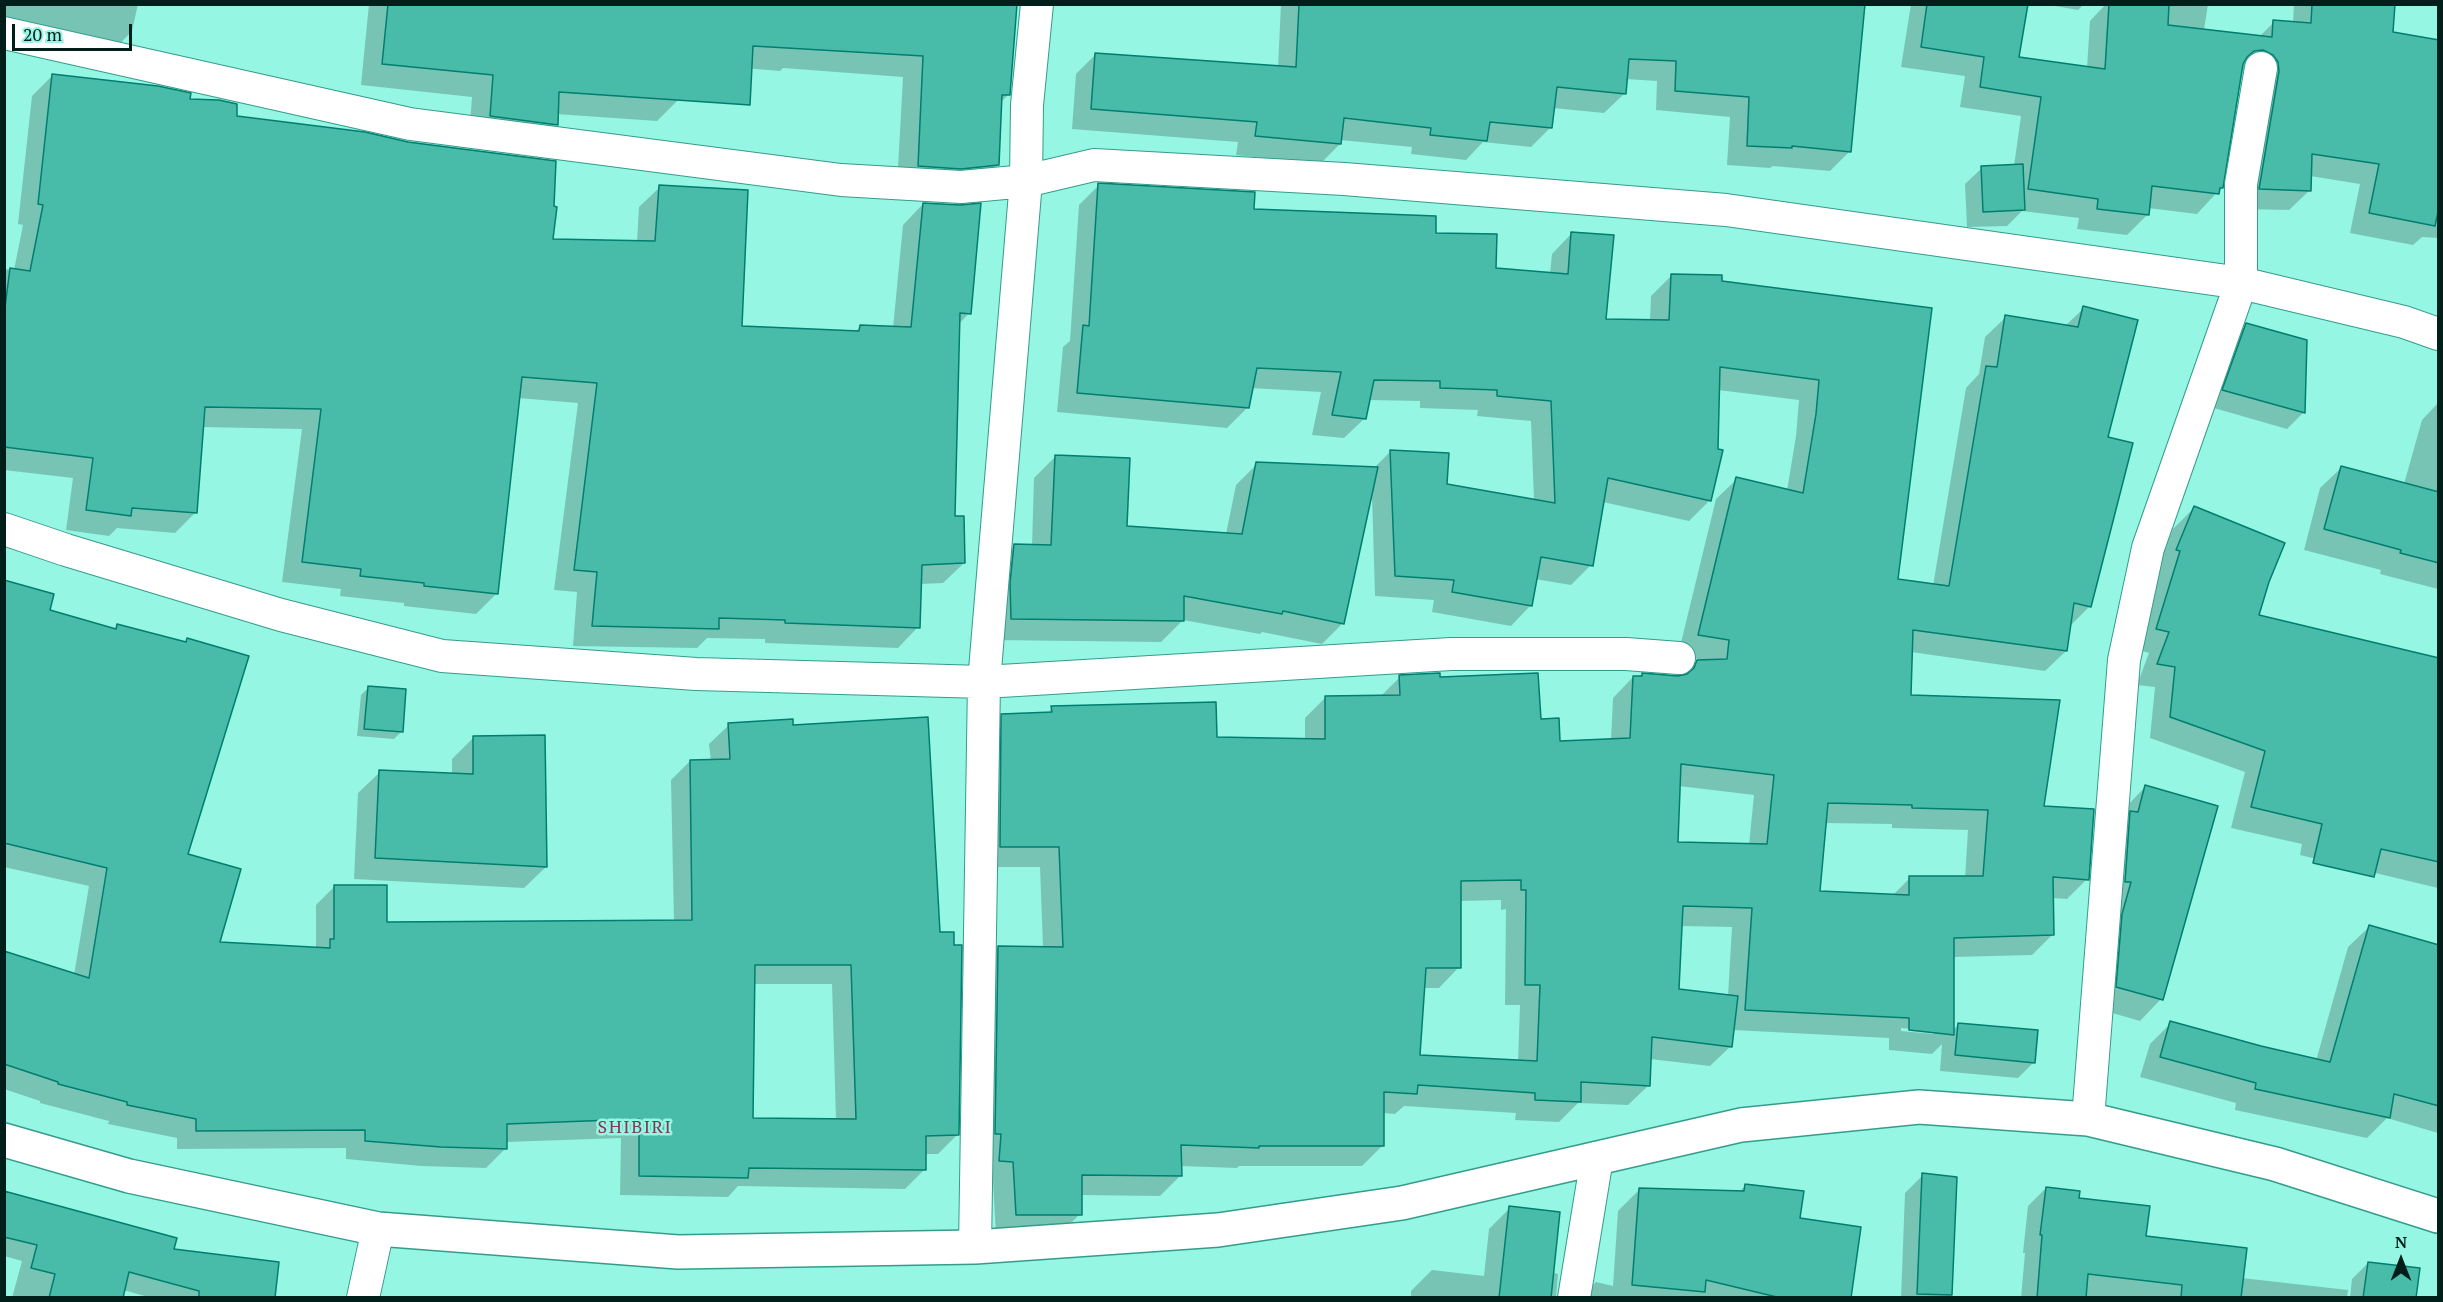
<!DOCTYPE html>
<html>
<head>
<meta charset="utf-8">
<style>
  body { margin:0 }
  #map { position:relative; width:2443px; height:1302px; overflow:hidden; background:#95f6e3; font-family:"PT Serif",serif }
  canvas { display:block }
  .frame { position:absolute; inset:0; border:6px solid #001f1a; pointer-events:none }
  .north { position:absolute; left:2371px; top:1230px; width:60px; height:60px; -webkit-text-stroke:4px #95f6e3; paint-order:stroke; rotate:0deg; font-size:16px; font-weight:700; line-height:24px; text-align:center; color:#001f1a }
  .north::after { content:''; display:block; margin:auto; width:21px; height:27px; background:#001f1a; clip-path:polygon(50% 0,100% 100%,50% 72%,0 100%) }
  .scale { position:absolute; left:12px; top:24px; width:120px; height:27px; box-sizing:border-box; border:3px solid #001f1a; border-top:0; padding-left:8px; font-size:18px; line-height:21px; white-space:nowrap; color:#001f1a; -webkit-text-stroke:4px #95f6e3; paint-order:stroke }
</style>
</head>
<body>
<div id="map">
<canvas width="2443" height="1302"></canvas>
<div class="frame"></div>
<div class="north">N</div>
<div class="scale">20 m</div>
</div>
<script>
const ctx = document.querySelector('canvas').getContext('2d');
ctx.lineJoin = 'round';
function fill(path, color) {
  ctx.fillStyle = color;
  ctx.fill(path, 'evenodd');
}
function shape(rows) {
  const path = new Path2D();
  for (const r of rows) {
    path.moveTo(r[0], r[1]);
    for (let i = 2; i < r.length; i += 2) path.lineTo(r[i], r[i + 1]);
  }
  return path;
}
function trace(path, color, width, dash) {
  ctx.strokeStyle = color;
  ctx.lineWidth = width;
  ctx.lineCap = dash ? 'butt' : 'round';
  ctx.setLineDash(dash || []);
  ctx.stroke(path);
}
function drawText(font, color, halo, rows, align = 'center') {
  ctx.font = font + ' "PT Serif",serif';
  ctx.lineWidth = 5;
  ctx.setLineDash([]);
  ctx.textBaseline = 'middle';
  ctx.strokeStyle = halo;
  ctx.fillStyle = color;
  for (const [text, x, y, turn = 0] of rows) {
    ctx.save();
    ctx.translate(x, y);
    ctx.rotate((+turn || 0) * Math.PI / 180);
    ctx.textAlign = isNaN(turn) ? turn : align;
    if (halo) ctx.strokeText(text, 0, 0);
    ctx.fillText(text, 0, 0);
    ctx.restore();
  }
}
fill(shape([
  [4,4,138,4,132,31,111,53,4,32],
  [369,4,684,4,679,99,657,121,556,114,556,124,534,146,469,138,472,97,361,85],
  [718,4,1016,4,1008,95,1001,102,997,165,976,186,897,186,903,77,783,68,780,71,708,65],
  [1281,4,1863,4,1850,151,1830,171,1773,166,1770,168,1727,165,1730,117,1656,110,1657,81,1626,79,1624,94,1604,113,1553,108,1551,127,1531,147,1483,142,1466,160,1411,154,1412,147,1340,140,1340,144,1320,164,1236,155,1238,142,1072,129,1076,74,1096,54,1278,67],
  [1911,4,2026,4,2017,58,2087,68,2090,21,2106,4,2208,4,2204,30,2259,37,2274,22,2293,23,2294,4,2393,4,2392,33,2438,42,2438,238,2422,237,2413,245,2350,233,2360,184,2310,176,2310,190,2289,210,2240,209,2253,74,2243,70,2222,187,2197,214,2148,208,2147,215,2127,235,2077,229,2079,218,2022,211,2007,226,1967,227,1965,184,1982,168,2014,166,2021,116,1960,107,1965,76,1901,67],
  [2044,4,2084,4,2078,10],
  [52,76,188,100,552,240,637,242,639,207,660,187,740,328,854,333,860,327,893,328,903,225,923,204,969,313,959,324,953,518,964,563,943,583,920,584,918,627,898,648,765,643,765,639,707,638,697,648,573,646,577,592,554,590,578,403,518,398,496,594,476,614,404,606,404,603,340,596,341,589,282,582,302,429,202,427,196,512,175,533,117,528,109,536,66,530,73,478,4,470,4,269,14,270,23,225,18,224,32,96],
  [1099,185,1253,210,1434,234,1494,269,1550,274,1552,254,1572,233,1605,321,1650,321,1651,296,1671,276,1930,309,1897,580,1933,586,1966,388,1979,374,1985,337,2006,317,2065,326,2084,308,2106,438,2131,445,2089,607,2069,627,2066,651,2045,671,1911,652,1910,697,2042,807,2087,879,2067,899,2052,898,2053,934,2032,955,1952,957,1952,1031,1959,1024,2034,1062,2018,1078,1940,1071,1942,1044,1932,1054,1889,1050,1889,1038,1733,1030,1731,1046,1710,1066,1650,1059,1649,1085,1628,1105,1578,1103,1559,1122,1515,1120,1516,1113,1404,1106,1395,1114,1383,1113,1383,1145,1362,1166,1239,1166,1237,1168,1180,1166,1181,1175,1160,1196,1080,1195,1080,1214,1060,1234,996,1235,993,1181,979,1181,978,968,998,947,1043,948,1040,867,981,867,982,736,1002,716,1046,714,1052,708,1215,738,1305,741,1305,718,1325,698,1380,697,1400,677,1439,678,1539,720,1559,743,1611,740,1613,698,1633,677,1640,677,1642,675,1682,677,1697,661,1707,661,1678,655,1716,499,1737,479,1787,491,1796,436,1799,400,1718,390,1710,500,1689,521,1603,502,1591,565,1571,585,1535,579,1531,605,1511,626,1432,612,1434,600,1375,596,1372,494,1343,623,1322,644,1262,632,1260,634,1183,620,1161,642,991,640,993,567,1014,546,1032,546,1034,478,1055,457,1126,528,1226,534,1236,485,1257,464,1374,468,1391,451,1446,485,1534,500,1531,421,1477,416,1478,410,1420,408,1420,401,1369,400,1365,418,1344,438,1312,435,1321,392,1251,388,1248,407,1227,428,1057,412,1063,347,1070,341,1079,205],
  [1679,786,1754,795,1749,845,1676,844],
  [1825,823,1892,824,1892,828,1968,830,1965,878,1910,878,1892,896,1818,892],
  [1501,900,1501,910,1506,909,1505,1005,1520,1005,1518,1062,1418,1056,1423,988,1439,988,1459,967,1459,901],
  [1680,926,1732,927,1728,996,1677,990],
  [1901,1028,1934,1031,1934,1034,1901,1031],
  [2247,325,2305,341,2303,413,2287,429,2207,406,2230,341],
  [2438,403,2438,589,2380,574,2381,570,2304,550,2320,488,2341,468,2404,484,2422,420],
  [2194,508,2268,581,2257,617,2438,660,2438,888,2300,855,2302,844,2231,828,2245,772,2150,738,2155,687,2137,685,2149,653,2136,649,2160,572,2156,571,2173,529],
  [4,581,48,611,114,630,118,626,184,643,188,640,186,855,218,943,316,948,316,905,335,886,385,924,674,922,671,780,690,761,711,761,709,744,729,725,792,727,938,933,957,1135,938,1154,924,1154,924,1170,905,1189,738,1186,728,1197,620,1195,621,1138,506,1142,506,1148,486,1168,421,1166,346,1159,346,1148,177,1149,177,1138,108,1124,109,1121,40,1103,40,1101,4,1089,4,952,74,975,89,886,4,867],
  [753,984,832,984,836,1120,751,1119],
  [369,687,402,731,394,739,357,736,361,695],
  [473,738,546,867,524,888,354,879,358,793,380,772,452,775,452,759],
  [2145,787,2161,999,2140,1021,2095,1008,2124,809],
  [2369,927,2438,946,2438,1133,2387,1118,2367,1138,2235,1110,2236,1103,2140,1077,2150,1044,2171,1023,2316,1061,2348,947],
  [1923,1175,1956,1179,1951,1298,1901,1298,1905,1193],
  [1745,1186,1799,1220,1849,1298,1580,1298,1596,1282,1613,1286,1618,1211,1639,1190,1739,1192],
  [2046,1188,2078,1199,2145,1237,2242,1278,2348,1290,2347,1298,2021,1298,2025,1253,2023,1253,2028,1206],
  [4,1193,173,1251,274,1298,152,1298,123,1290,121,1298,12,1298,22,1261,4,1256],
  [1510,1208,1552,1272,1558,1274,1556,1298,1411,1298,1411,1291,1432,1270,1484,1276,1489,1229],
  [2368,1263,2415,1298,2350,1298,2352,1279]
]), '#0003');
const building = shape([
  [388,4,1017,4,1010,95,1002,95,999,165,961,169,918,166,923,56,753,46,750,105,559,92,558,125,490,116,493,75,382,64,388,4],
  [1299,4,1865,4,1851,152,1792,146,1792,148,1747,146,1749,97,1675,91,1676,61,1629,59,1626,94,1557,87,1552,128,1490,122,1487,141,1430,135,1431,128,1344,118,1341,144,1255,136,1257,122,1091,109,1095,53,1296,67,1299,4],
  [1927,4,2028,4,2019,57,2105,69,2109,4,2169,4,2168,25,2272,37,2273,20,2311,23,2312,4,2395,4,2393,32,2439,40,2439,207,2435,226,2369,213,2379,164,2312,154,2311,191,2259,189,2279,71,2278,62,2273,55,2263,50,2254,51,2247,57,2243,64,2223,188,2220,188,2219,194,2152,186,2149,215,2097,209,2098,199,2028,189,2041,97,1980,87,1984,57,1921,47,1927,4],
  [52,74,158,86,191,93,190,99,219,100,237,104,237,116,365,132,408,142,556,161,554,206,557,207,553,239,655,241,659,185,748,190,742,326,859,331,860,325,911,327,923,203,960,205,981,203,971,314,960,313,955,516,964,516,965,563,922,565,920,628,785,623,785,620,719,618,719,629,592,626,597,572,574,570,597,383,522,377,498,594,424,586,424,583,360,576,361,569,302,562,321,409,205,407,197,513,132,508,131,516,86,510,93,458,4,447,4,315,10,268,30,271,43,205,38,204,52,74],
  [2023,164,2025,210,1983,212,1981,166,2023,164],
  [1098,183,1255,192,1254,209,1436,216,1436,233,1497,234,1496,268,1568,274,1571,232,1614,235,1606,319,1669,320,1671,274,1722,275,1722,281,1932,308,1898,579,1949,586,1986,366,1997,367,2005,315,2078,327,2083,306,2138,320,2108,437,2133,443,2091,607,2074,603,2067,651,1913,630,1911,695,2060,700,2044,806,2094,809,2089,880,2053,877,2054,935,1954,938,1954,1035,1909,1030,1909,1018,1745,1010,1752,908,1683,906,1679,989,1738,996,1732,1047,1652,1037,1650,1086,1581,1082,1581,1102,1535,1100,1535,1093,1418,1085,1417,1094,1384,1092,1384,1146,1259,1146,1259,1148,1181,1145,1182,1176,1082,1175,1082,1215,1016,1215,1013,1162,999,1161,1001,1134,995,1134,998,946,1063,947,1059,847,1000,847,1001,714,1052,712,1051,706,1216,702,1217,737,1325,739,1325,696,1400,695,1399,675,1440,673,1440,677,1538,673,1541,719,1559,718,1560,741,1630,738,1633,676,1642,676,1642,673,1678,676,1687,674,1694,668,1697,660,1727,659,1729,640,1698,635,1736,477,1803,493,1816,414,1819,380,1720,367,1718,449,1723,450,1711,501,1608,478,1593,566,1541,557,1532,606,1452,592,1454,580,1395,576,1390,450,1449,453,1447,484,1555,503,1551,401,1497,396,1497,390,1440,388,1440,381,1374,380,1366,419,1332,415,1341,372,1257,368,1249,408,1077,393,1083,325,1089,326,1098,183],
  [1681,764,1774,775,1767,844,1678,842,1681,764],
  [1828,803,1912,805,1912,808,1988,810,1983,876,1909,876,1909,895,1820,891,1828,803],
  [1521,880,1521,890,1526,890,1525,985,1540,985,1537,1061,1420,1055,1426,968,1461,968,1461,881,1521,880],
  [2246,323,2307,340,2305,413,2222,390,2246,323],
  [1055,455,1130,458,1127,526,1242,534,1256,462,1378,467,1344,624,1283,611,1282,614,1184,596,1184,621,1011,619,1010,583,1014,544,1051,545,1055,455],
  [2341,466,2439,492,2439,563,2400,553,2401,550,2324,529,2341,466],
  [2194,506,2285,543,2269,582,2259,615,2439,658,2439,862,2381,849,2374,877,2313,863,2322,824,2251,807,2265,751,2170,717,2175,667,2157,664,2169,632,2156,629,2180,551,2176,550,2194,506],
  [4,580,54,594,50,610,116,629,117,624,186,642,187,638,249,656,188,854,241,869,220,942,330,948,330,939,334,939,334,885,387,885,387,922,692,920,690,760,730,759,728,723,793,719,793,725,928,717,940,932,954,932,954,945,962,945,959,1135,926,1136,926,1170,749,1168,748,1178,639,1176,639,1119,507,1124,507,1149,441,1147,365,1141,365,1130,196,1131,196,1119,127,1105,127,1102,58,1084,58,1082,4,1064,4,951,89,978,107,868,4,843,4,580],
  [755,965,851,965,856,1119,753,1118,755,965],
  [368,686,406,689,403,732,364,729,368,686],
  [545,735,547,867,375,858,379,770,473,774,473,736,545,735],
  [2145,785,2218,806,2163,1000,2116,987,2122,914,2131,882,2125,882,2130,811,2138,812,2145,785],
  [2369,925,2439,945,2439,1106,2394,1094,2390,1118,2255,1089,2256,1083,2160,1057,2170,1021,2261,1046,2330,1062,2369,925],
  [1958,1023,2038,1030,2035,1063,1955,1055,1958,1023],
  [1922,1173,1957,1177,1952,1295,1917,1294,1922,1173],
  [1745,1184,1804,1191,1800,1218,1861,1227,1851,1298,1781,1298,1706,1280,1705,1292,1632,1285,1639,1188,1744,1191,1745,1184],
  [2046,1187,2080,1191,2079,1198,2150,1206,2146,1236,2247,1248,2241,1298,2181,1298,2182,1285,2088,1274,2086,1298,2037,1298,2042,1235,2040,1235,2046,1187],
  [4,1191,177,1238,174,1249,279,1262,275,1298,199,1298,199,1291,129,1272,123,1298,49,1298,55,1274,31,1268,37,1245,4,1237,4,1191],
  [1509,1206,1560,1212,1551,1298,1499,1298,1509,1206],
  [2368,1262,2420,1268,2416,1298,2363,1298,2368,1262]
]);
fill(building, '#48bca8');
trace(building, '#007e6e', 1.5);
const minor = shape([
  [4,33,410,124,841,180,961,187,1026,181,1094,165,1344,179,1726,210,2241,283,2404,322,2438,334],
  [4,529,66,550,281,615,442,656,696,674,984,682,1451,654,1626,654,1679,658],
  [2088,1119,2124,660,2148,548,2241,283,2241,184,2261,68],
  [975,1247,984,682,1026,181,1027,105,1037,4],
  [363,1298,378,1229],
  [1574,1298,1597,1158]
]);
const secondary = shape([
  [4,1140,129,1176,378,1229,678,1252,975,1247,1218,1230,1402,1203,1741,1125,1919,1107,2088,1119,2275,1164,2438,1216]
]);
trace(minor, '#359c8b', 34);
trace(secondary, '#359c8b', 36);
trace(minor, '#fff', 32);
trace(secondary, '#fff', 33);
ctx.letterSpacing = '1.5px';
drawText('18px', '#7f3952', '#95f6e3', [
  ["SHIBIRI",635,1128]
]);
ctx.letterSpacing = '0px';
</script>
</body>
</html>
